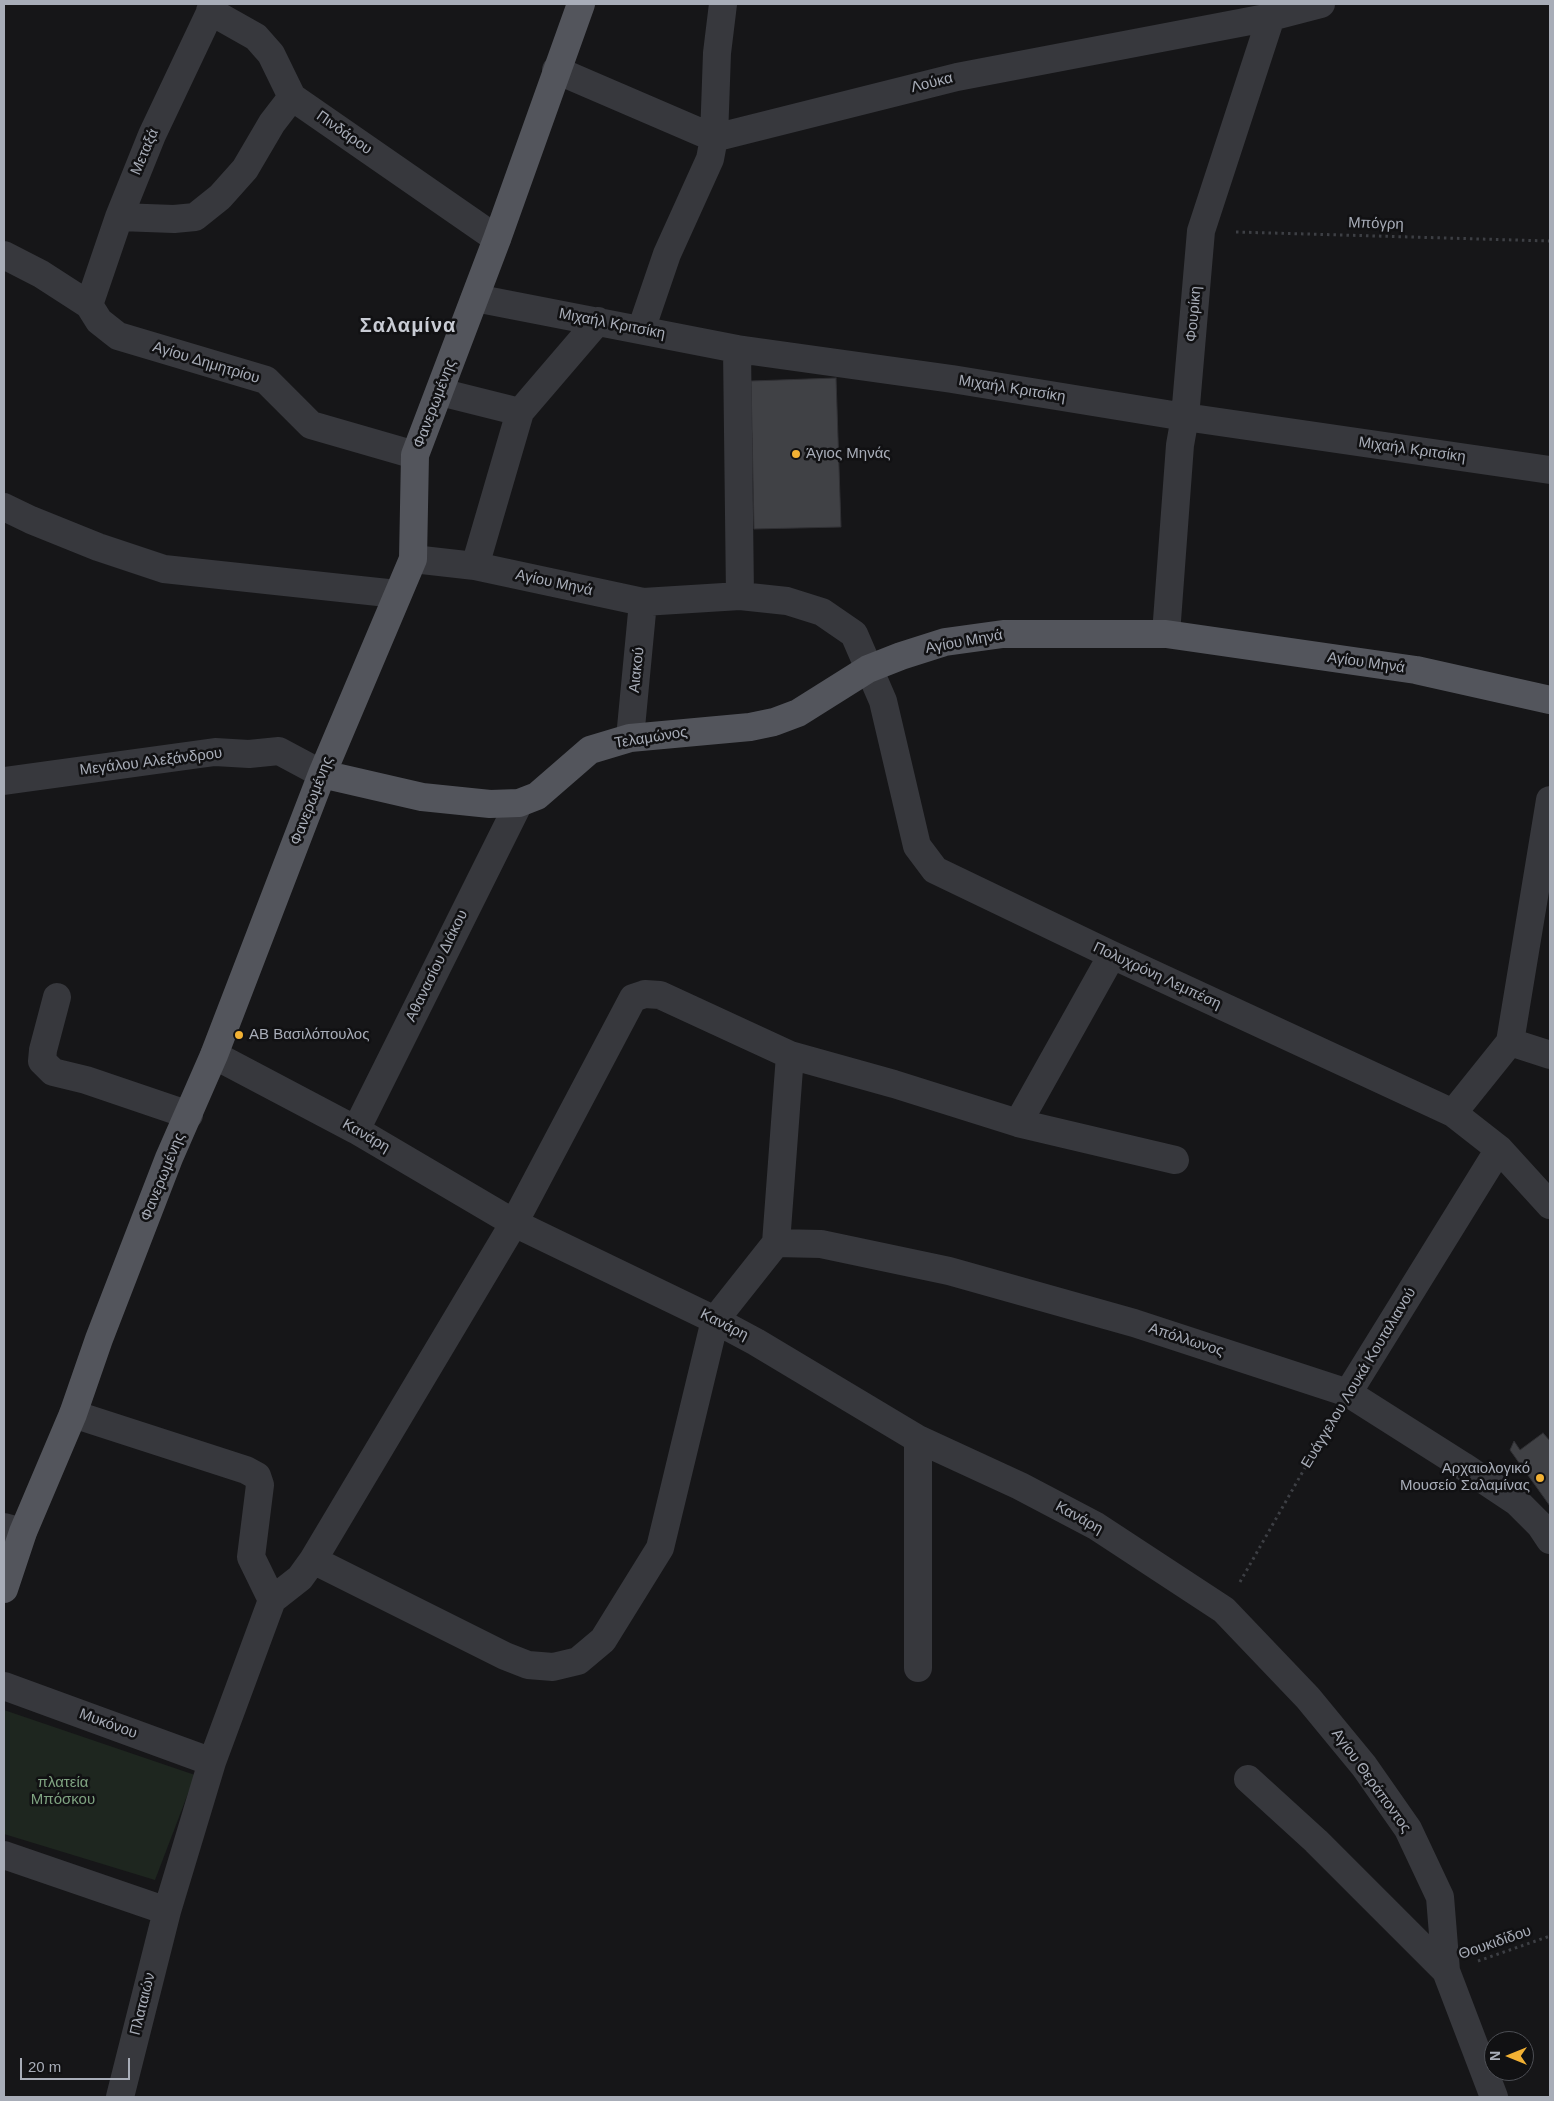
<!DOCTYPE html>
<html>
<head>
<meta charset="utf-8">
<style>
  body { margin:0 }
  #map { position:relative; width:1554px; height:2101px; overflow:hidden; background:#161618; font-family:Helvetica,sans-serif }
  canvas { display:block }
  .frame { position:absolute; inset:0; border:5px solid #a8adb8; pointer-events:none }
  .north { position:absolute; left:1484px; top:2031px; width:50px; height:50px; box-sizing:border-box; background:#111113; border:1px solid #4d4f55; border-radius:50%; rotate:270deg; font-size:14px; font-weight:700; line-height:20px; text-align:center; color:#a8adb8 }
  .north::after { content:''; display:block; margin:auto; width:18px; height:22px; background:#f2b134; clip-path:polygon(50% 0,100% 100%,50% 72%,0 100%) }
  .scale { position:absolute; left:20px; top:2058px; width:110px; height:22px; box-sizing:border-box; border:2px solid #a8adb8; border-top:0; padding-left:6px; font-size:15px; line-height:18px; white-space:nowrap; color:#a8adb8; -webkit-text-stroke:4px #111113; paint-order:stroke }
</style>
</head>
<body>
<div id="map">
<canvas width="1554" height="2101"></canvas>
<div class="frame"></div>
<div class="north">N</div>
<div class="scale">20 m</div>
</div>
<script>
const ctx = document.querySelector('canvas').getContext('2d');
ctx.lineJoin = 'round';
function fill(path, color) {
  ctx.fillStyle = color;
  ctx.fill(path, 'evenodd');
}
function shape(rows) {
  const path = new Path2D();
  for (const r of rows) {
    path.moveTo(r[0], r[1]);
    for (let i = 2; i < r.length; i += 2) path.lineTo(r[i], r[i + 1]);
  }
  return path;
}
function trace(path, color, width, dash) {
  ctx.strokeStyle = color;
  ctx.lineWidth = width;
  ctx.lineCap = dash ? 'butt' : 'round';
  ctx.setLineDash(dash || []);
  ctx.stroke(path);
}
function drawText(font, color, halo, rows, align = 'center') {
  ctx.font = font + ' Helvetica,sans-serif';
  ctx.lineWidth = 5;
  ctx.setLineDash([]);
  ctx.textBaseline = 'middle';
  ctx.strokeStyle = halo;
  ctx.fillStyle = color;
  for (const [text, x, y, turn = 0] of rows) {
    ctx.save();
    ctx.translate(x, y);
    ctx.rotate((+turn || 0) * Math.PI / 180);
    ctx.textAlign = isNaN(turn) ? turn : align;
    if (halo) ctx.strokeText(text, 0, 0);
    ctx.fillText(text, 0, 0);
    ctx.restore();
  }
}
fill(shape([
  [4,1710,195,1775,155,1880,4,1834]
]), '#1e261f');
const building = shape([
  [836,378,841,527,754,529,751,381,836,378],
  [1543,1433,1550,1441,1550,1506,1510,1450,1514,1441,1520,1450,1543,1433]
]);
fill(building, '#404145');
trace(building, '#303034', 1);
trace(shape([
  [1236,232,1550,241],
  [1240,1582,1331,1422],
  [1478,1961,1550,1936]
]), '#3d3f44', 3, [2.5, 4]);
trace(shape([
  [210,11,256,37,271,54,292,97,497,239],
  [556,70,714,138,957,77,1271,17,1321,4],
  [119,217,174,219,195,217,220,197,245,169,272,123,292,97],
  [4,255,41,274,89,305,99,321,118,336,266,380,311,425,415,455],
  [475,298,737,349,952,379,1185,417,1550,470],
  [89,305,119,217,152,135,214,4],
  [641,330,667,254,710,159,714,138,717,53,723,4],
  [737,349,740,596],
  [440,392,520,412],
  [4,507,31,520,98,547,164,569,397,594],
  [413,559,475,566,643,602,740,596,787,601,822,612,854,634,883,701,917,846,935,870,1112,955,1453,1113,1499,1149,1550,1205],
  [475,566,520,412,598,321],
  [1166,634,1180,445,1185,417,1201,231,1271,17,1273,4],
  [630,738,643,602],
  [4,781,215,752,249,754,279,751,322,774],
  [645,994,660,995,790,1055,776,1243,715,1320,660,1548,603,1640,578,1661,553,1667,528,1665,505,1656,313,1560,514,1223,633,998,645,994],
  [57,997,43,1050,42,1061,53,1072,86,1080,189,1115],
  [1510,1042,1550,800],
  [214,1055,356,1130,514,1223,715,1320,756,1342,918,1439,1020,1486,1096,1526,1224,1610,1308,1698,1364,1766,1408,1829,1440,1897,1446,1971,1494,2097],
  [790,1055,894,1084,1018,1123,1112,955],
  [1453,1113,1510,1042,1550,1055],
  [1018,1123,1175,1160],
  [356,1130,519,803],
  [776,1243,821,1244,949,1271,1134,1323,1348,1393,1463,1466,1517,1502,1540,1525,1550,1540],
  [1348,1393,1499,1149],
  [73,1414,246,1470,257,1476,260,1485,251,1557,272,1600],
  [918,1439,918,1668],
  [4,1527,23,1532],
  [4,1686,212,1762],
  [1248,1779,1316,1841,1446,1971],
  [4,1855,167,1911],
  [120,2097,167,1911,212,1762,272,1600,300,1578,313,1560]
]), '#37383d', 28);
trace(shape([
  [322,774,422,797,490,804,519,803,537,796,590,750,630,738,750,727,774,722,798,713,868,669,901,656,945,642,1003,634,1166,634,1416,670,1550,700],
  [4,1589,23,1532,73,1414,99,1339,169,1158,214,1055,322,774,413,559,415,455,497,239,581,4]
]), '#53555c', 28);
for (const [x, y, r, color] of [
  [796,454,5,"#f2b134"],
  [239,1035,5,"#f2b134"],
  [1540,1478,5,"#f2b134"]
]) {
  const dot = new Path2D();
  dot.arc(x, y, r, 0, 2 * Math.PI);
  ctx.fillStyle = color;
  ctx.fill(dot);
  trace(dot, '#111113', 2);
}
drawText('15px', '#a8adb8', '#111113', [
  ["Λούκα",932,83,-14],
  ["Πινδάρου",344,133,35],
  ["Μεταξά",145,152,-67],
  ["Μπόγρη",1376,224,2],
  ["Φουρίκη",1194,314,-85],
  ["Μιχαήλ Κριτσίκη",612,324,11],
  ["Αγίου Δημητρίου",206,363,17],
  ["Μιχαήλ Κριτσίκη",1012,389,9],
  ["Φανερωμένης",435,404,-69],
  ["Μιχαήλ Κριτσίκη",1412,450,8],
  ["Αγίου Μηνά",554,583,12],
  ["Αγίου Μηνά",964,642,-10],
  ["Αγίου Μηνά",1366,663,8],
  ["Αιακού",637,670,-84],
  ["Τελαμώνος",651,738,-9],
  ["Μεγάλου Αλεξάνδρου",151,762,-7],
  ["Φανερωμένης",312,801,-69],
  ["Αθανασίου Διάκου",437,966,-64],
  ["Πολυχρόνη Λεμπέση",1157,976,25],
  ["Κανάρη",366,1136,30],
  ["Φανερωμένης",163,1177,-68],
  ["Κανάρη",724,1325,27],
  ["Απόλλωνος",1186,1340,18],
  ["Ευάγγελου Λουκά Κουταλιανού",1359,1378,-59],
  ["Κανάρη",1079,1518,29],
  ["Μυκόνου",108,1724,20],
  ["Αγίου Θεράποντος",1371,1781,54],
  ["Θουκιδίδου",1495,1943,-19],
  ["Πλαταιών",143,2004,-76]
]);
drawText('15px', '#a8adb8', '#111113', [
  ["Άγιος Μηνάς",806,454],
  ["ΑΒ Βασιλόπουλος",249,1035],
  ["Αρχαιολογικό",1530,1469,"right"],
  ["Μουσείο Σαλαμίνας",1530,1486,"right"]
], 'left');
drawText('15px', '#7fa381', '#111113', [
  ["πλατεία",63,1783],
  ["Μπόσκου",63,1800]
]);
ctx.letterSpacing = '1px';
drawText('bold 20px', '#c9ccd4', '#111113', [
  ["Σαλαμίνα",408,326]
]);
ctx.letterSpacing = '0px';
</script>
</body>
</html>
